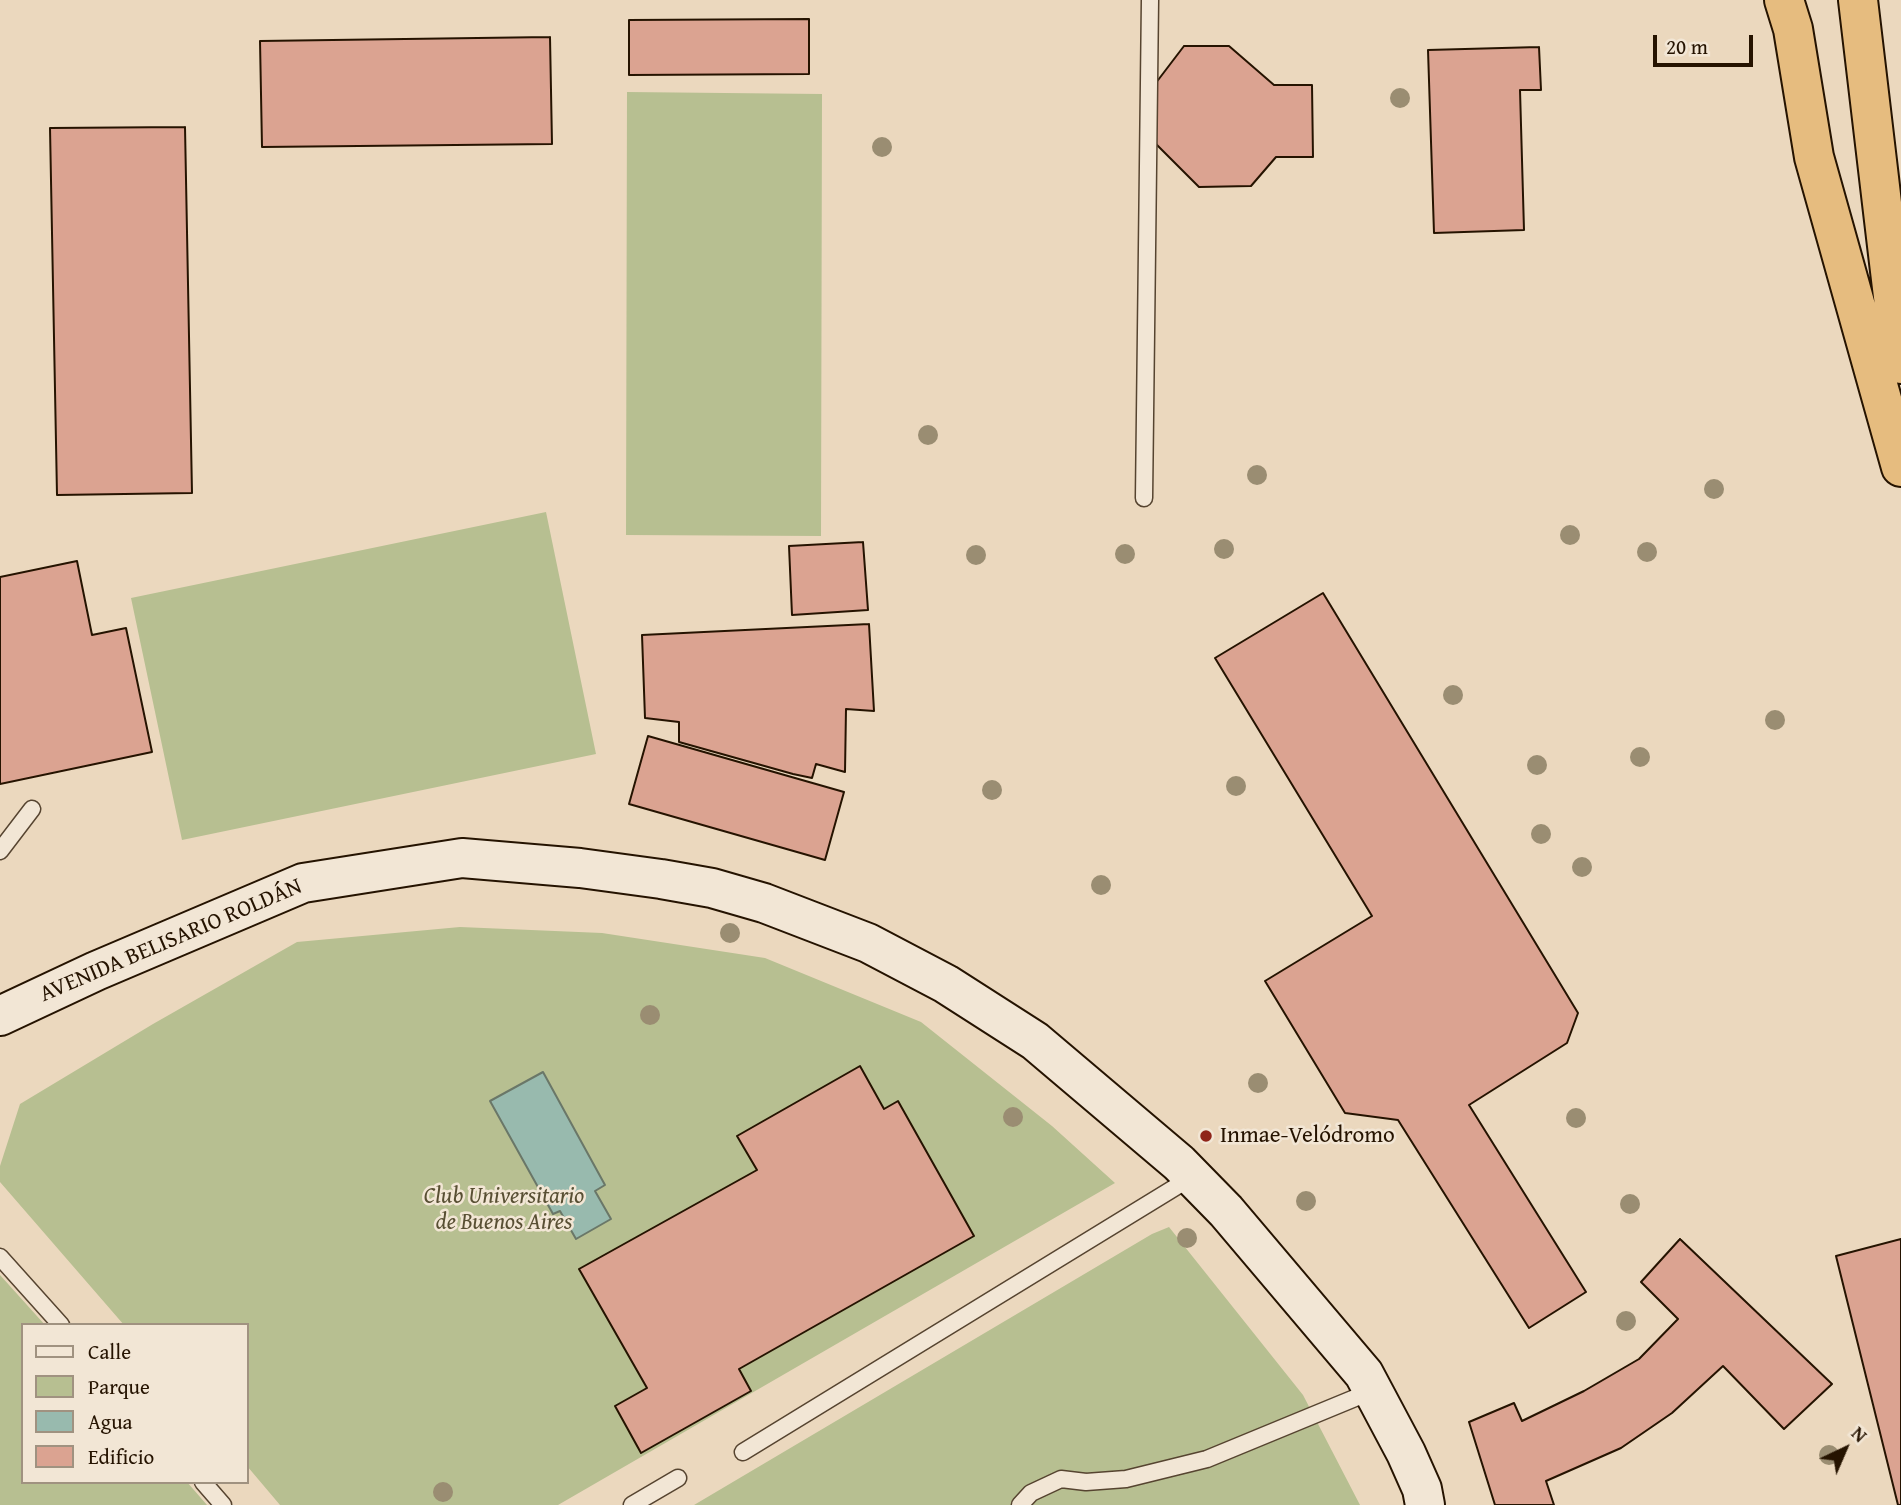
<!DOCTYPE html>
<html>
<head>
<meta charset="utf-8">
<style>
  body { margin:0 }
  #map { position:relative; width:1901px; height:1505px; overflow:hidden; background:#ebd8be; font-family:"Gentium Book Plus",serif }
  canvas { display:block }
  .legend { position:absolute; left:21px; top:1323px; width:228px; height:161px; box-sizing:border-box; background:#f2e6d5; border:2px solid #a09280; margin:0; padding:9px 12px; list-style:none; font-size:21px; color:#251300 }
  .legend li { display:flex; align-items:center; gap:14px; height:35px }
  .legend b { width:35px; border:2px solid #a09280 }
  .north { position:absolute; left:1810px; top:1414px; width:70px; height:70px; -webkit-text-stroke:5px #f2e6d5; paint-order:stroke; rotate:44deg; font-size:19px; font-weight:700; line-height:28px; text-align:center; color:#251300 }
  .north::after { content:''; display:block; margin:auto; width:24px; height:32px; background:#251300; clip-path:polygon(50% 0,100% 100%,50% 72%,0 100%) }
  .scale { position:absolute; left:1653px; top:35px; width:100px; height:32px; box-sizing:border-box; border:4px solid #251300; border-top:0; padding-left:9px; font-size:21px; line-height:24px; white-space:nowrap; color:#251300; -webkit-text-stroke:5px #f2e6d5; paint-order:stroke }
</style>
</head>
<body>
<div id="map">
<canvas width="1901" height="1505"></canvas>
<ul class="legend">
<li><b style="height:9px;background:#f2e6d5"></b>Calle</li>
<li><b style="height:19px;background:#b7bf91"></b>Parque</li>
<li><b style="height:19px;background:#98baae"></b>Agua</li>
<li><b style="height:19px;background:#dba391"></b>Edificio</li>
</ul>
<div class="north">N</div>
<div class="scale">20 m</div>
</div>
<script>
const ctx = document.querySelector('canvas').getContext('2d');
ctx.lineJoin = 'round';
function fill(path, color) {
  ctx.fillStyle = color;
  ctx.fill(path, 'evenodd');
}
function shape(rows) {
  const path = new Path2D();
  for (const r of rows) {
    path.moveTo(r[0], r[1]);
    for (let i = 2; i < r.length; i += 2) path.lineTo(r[i], r[i + 1]);
  }
  return path;
}
function trace(path, color, width, dash) {
  ctx.strokeStyle = color;
  ctx.lineWidth = width;
  ctx.lineCap = dash ? 'butt' : 'round';
  ctx.setLineDash(dash || []);
  ctx.stroke(path);
}
function drawText(font, color, halo, rows, align = 'center') {
  ctx.font = font + ' "Gentium Book Plus",serif';
  ctx.lineWidth = 5;
  ctx.setLineDash([]);
  ctx.textBaseline = 'middle';
  ctx.strokeStyle = halo;
  ctx.fillStyle = color;
  for (const [text, x, y, turn = 0] of rows) {
    ctx.save();
    ctx.translate(x, y);
    ctx.rotate((+turn || 0) * Math.PI / 180);
    ctx.textAlign = isNaN(turn) ? turn : align;
    if (halo) ctx.strokeText(text, 0, 0);
    ctx.fillText(text, 0, 0);
    ctx.restore();
  }
}
fill(shape([
  [627,92,822,94,821,536,626,535],
  [546,512,596,754,182,840,131,598],
  [460,927,602,933,765,958,921,1022,1052,1126,1115,1183,558,1505,280,1505,247,1466,247,1325,124,1325,0,1182,0,1166,20,1104,153,1024,297,942],
  [1169,1227,1303,1395,1360,1505,694,1505,1152,1234],
  [0,1275,45,1325,23,1325,23,1482,187,1482,207,1505,0,1505]
]), '#b7bf91');
const water = shape([
  [543,1072,605,1185,595,1191,611,1219,576,1239,560,1211,553,1214,490,1101,543,1072]
]);
fill(water, '#98baae');
trace(water, '#6a7768', 2);
const building = shape([
  [809,19,809,74,629,75,629,20,809,19],
  [550,37,552,144,262,147,260,41,550,37],
  [1184,46,1229,46,1274,85,1312,85,1313,157,1276,157,1251,186,1199,187,1150,138,1152,88,1184,46],
  [1539,47,1541,90,1520,90,1524,230,1434,233,1428,50,1539,47],
  [185,127,192,493,57,495,50,128,185,127],
  [863,542,868,610,792,615,789,546,863,542],
  [77,561,92,635,126,628,152,752,0,784,0,577,77,561],
  [1323,593,1578,1013,1567,1043,1469,1105,1586,1292,1529,1328,1398,1120,1345,1113,1265,981,1372,916,1215,658,1323,593],
  [869,624,874,711,846,709,845,772,816,764,812,778,793,774,679,742,679,722,645,718,642,635,869,624],
  [648,736,844,792,825,860,629,804,648,736],
  [860,1066,884,1109,898,1101,974,1236,739,1369,751,1391,641,1453,615,1406,647,1388,579,1269,757,1170,737,1136,860,1066],
  [1680,1239,1832,1384,1784,1429,1723,1366,1672,1413,1621,1448,1546,1481,1554,1505,1495,1505,1469,1422,1514,1403,1522,1421,1584,1391,1639,1359,1678,1319,1641,1282,1680,1239],
  [1901,1239,1901,1505,1898,1505,1836,1256,1901,1239]
]);
fill(building, '#dba391');
trace(building, '#251300', 2);
const lane = shape([
  [1144,498,1150,0],
  [0,851,32,809],
  [0,1257,61,1325],
  [743,1452,1192,1177],
  [203,1482,223,1505],
  [632,1505,678,1478],
  [1020,1505,1031,1493,1061,1479,1086,1482,1126,1479,1207,1459,1372,1391]
]);
const secondary = shape([
  [0,1016,96,971,303,883,462,858,580,868,661,879,712,888,764,903,868,943,946,984,1035,1041,1179,1163,1226,1211,1364,1374,1406,1453,1422,1489,1425,1505]
]);
const highway = shape([
  [1784,0,1793,29,1814,157,1901,467],
  [1858,0,1901,364]
]);
trace(lane, '#564430', 19);
trace(secondary, '#251300', 42);
trace(highway, '#251300', 42);
trace(lane, '#f2e6d5', 16);
trace(secondary, '#f2e6d5', 38);
trace(highway, '#e6bc7f', 38);
ctx.fillStyle = '#9a8d72';
for (const [x, y] of [
  [1400,98],
  [882,147],
  [928,435],
  [1257,475],
  [1714,489],
  [1570,535],
  [1224,549],
  [1647,552],
  [1125,554],
  [976,555],
  [1453,695],
  [1775,720],
  [1640,757],
  [1537,765],
  [1236,786],
  [992,790],
  [1541,834],
  [1582,867],
  [1101,885],
  [730,933],
  [650,1015],
  [1258,1083],
  [1013,1117],
  [1576,1118],
  [1306,1201],
  [1630,1204],
  [1187,1238],
  [1626,1321],
  [1829,1455],
  [443,1492]
]) {
  ctx.beginPath();
  ctx.arc(x, y, 10, 0, 2 * Math.PI);
  ctx.fill();
}
for (const [x, y, r, color] of [
  [1206,1136,7,"#8f2418"]
]) {
  const dot = new Path2D();
  dot.arc(x, y, r, 0, 2 * Math.PI);
  ctx.fillStyle = color;
  ctx.fill(dot);
  trace(dot, '#f2e6d5', 2.5);
}
drawText('23px', '#251300', '#f2e6d5', [
  ["AVENIDA BELISARIO ROLDÁN",171,941,-23]
]);
drawText('23px', '#251300', '#f2e6d5', [
  ["Inmae-Velódromo",1220,1136]
], 'left');
drawText('italic 23px', '#584f33', '#f2e6d5', [
  ["Club Universitario",504,1197],
  ["de Buenos Aires",504,1223]
]);
</script>
</body>
</html>
